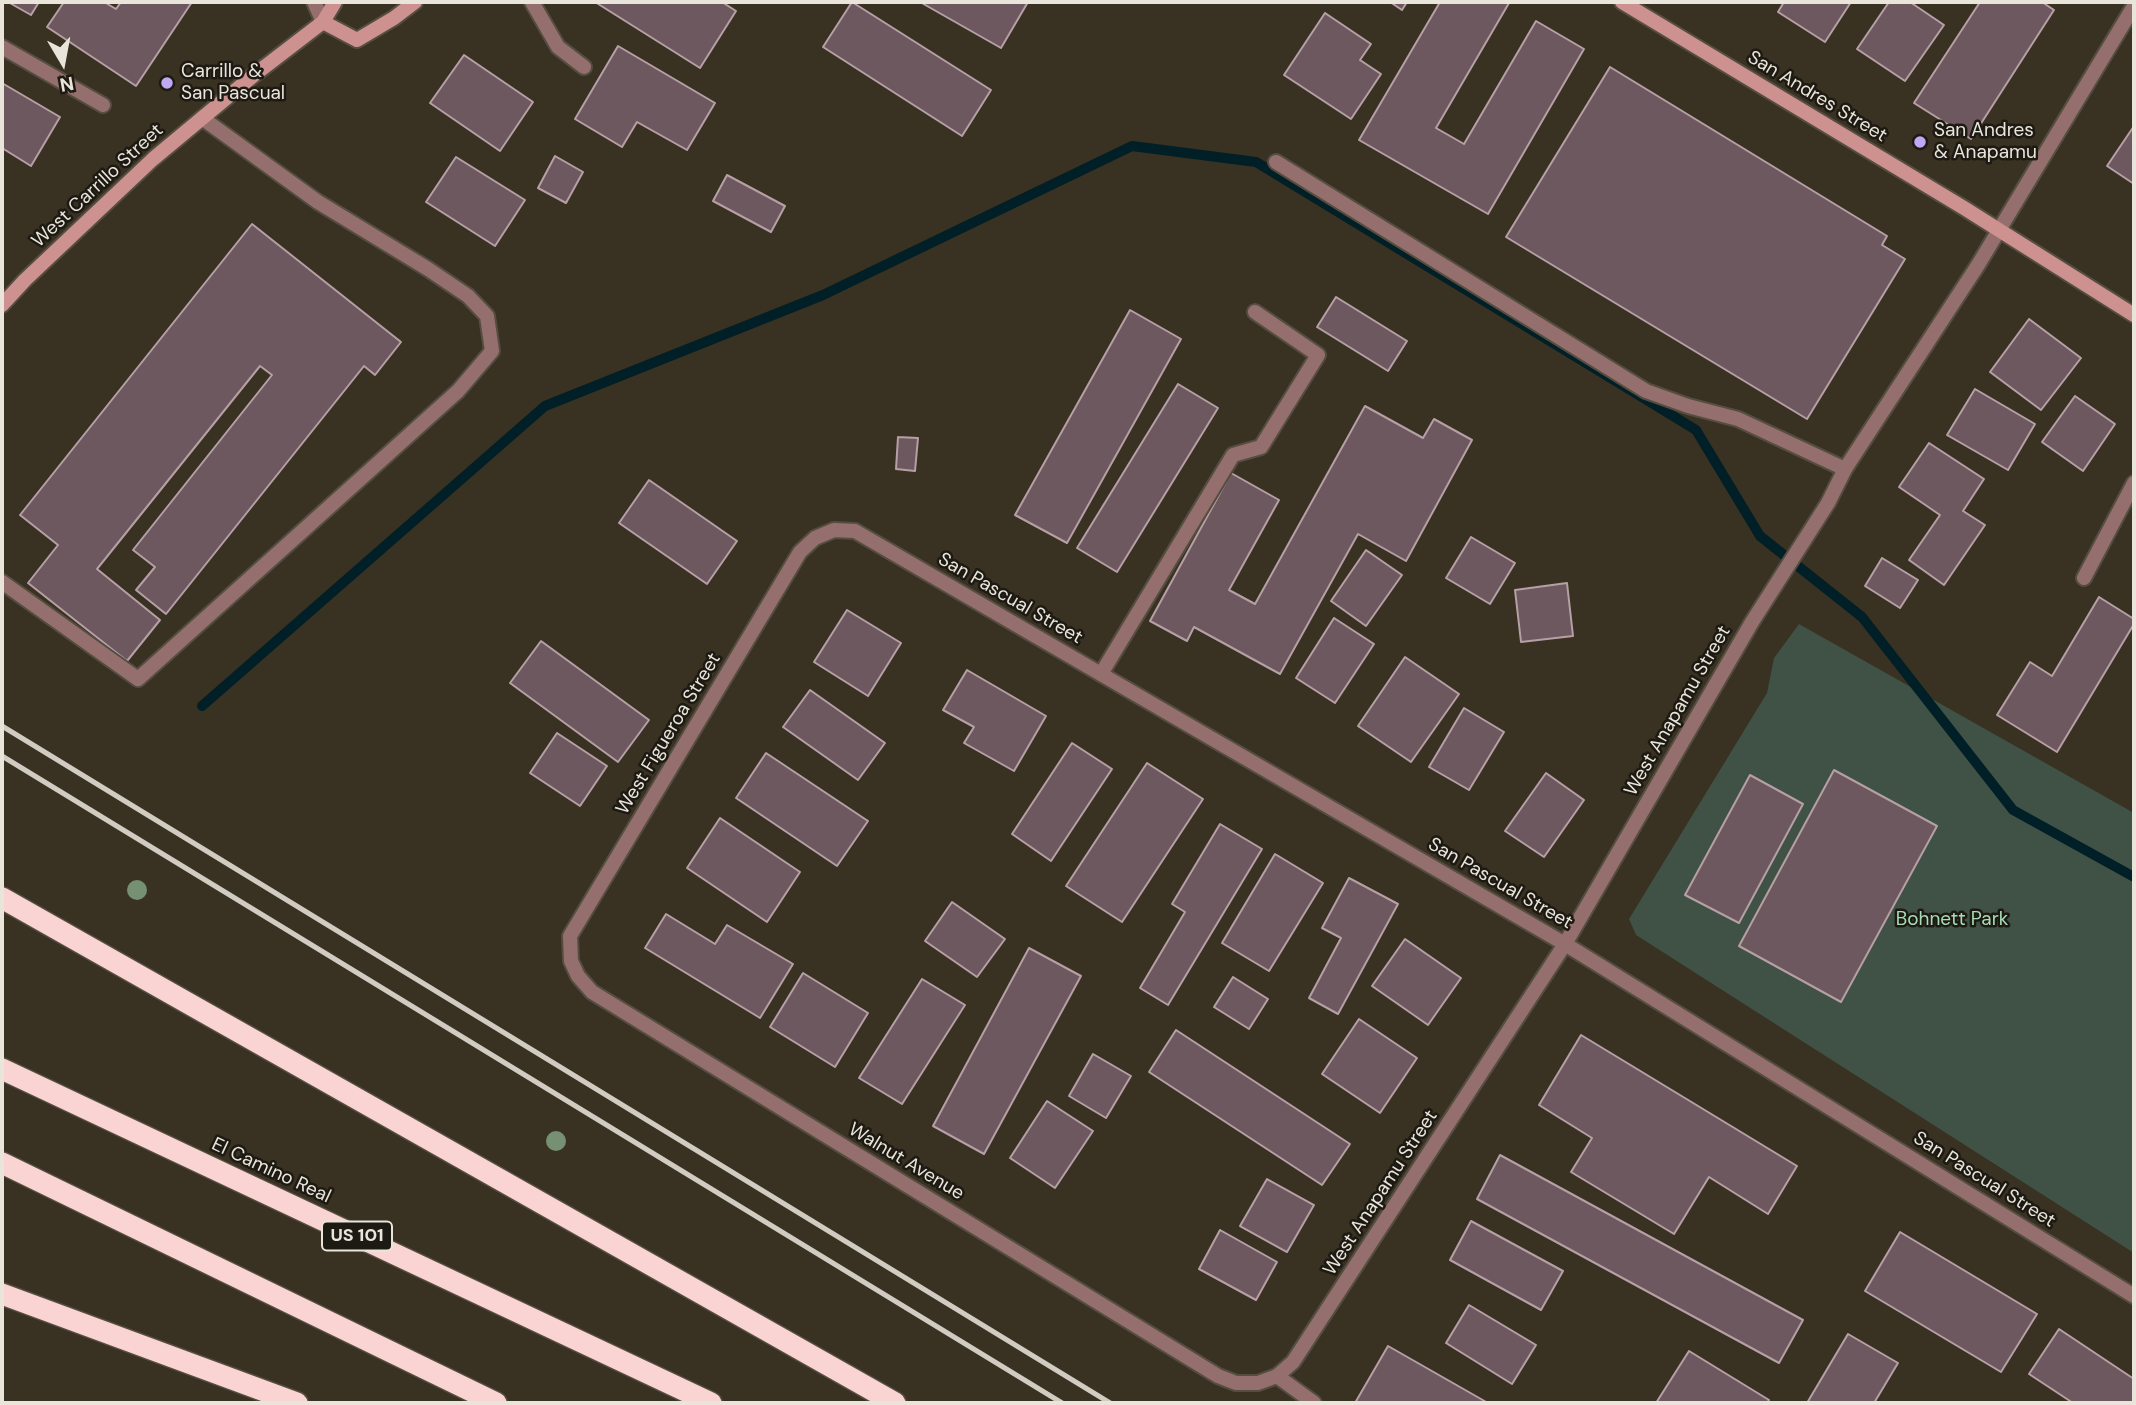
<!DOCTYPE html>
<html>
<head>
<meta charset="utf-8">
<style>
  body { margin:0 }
  #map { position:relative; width:2136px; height:1405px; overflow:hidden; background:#393122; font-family:"DM Sans",sans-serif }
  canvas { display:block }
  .frame { position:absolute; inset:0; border:4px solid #eae5db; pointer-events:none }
  .north { position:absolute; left:28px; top:28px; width:70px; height:70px; -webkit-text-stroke:5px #1d1a13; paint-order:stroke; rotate:170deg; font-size:19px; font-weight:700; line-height:28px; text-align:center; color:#eae5db }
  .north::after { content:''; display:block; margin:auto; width:24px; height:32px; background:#eae5db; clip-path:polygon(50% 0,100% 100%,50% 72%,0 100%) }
</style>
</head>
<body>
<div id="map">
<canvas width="2136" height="1405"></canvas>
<div class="frame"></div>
<div class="north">N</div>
</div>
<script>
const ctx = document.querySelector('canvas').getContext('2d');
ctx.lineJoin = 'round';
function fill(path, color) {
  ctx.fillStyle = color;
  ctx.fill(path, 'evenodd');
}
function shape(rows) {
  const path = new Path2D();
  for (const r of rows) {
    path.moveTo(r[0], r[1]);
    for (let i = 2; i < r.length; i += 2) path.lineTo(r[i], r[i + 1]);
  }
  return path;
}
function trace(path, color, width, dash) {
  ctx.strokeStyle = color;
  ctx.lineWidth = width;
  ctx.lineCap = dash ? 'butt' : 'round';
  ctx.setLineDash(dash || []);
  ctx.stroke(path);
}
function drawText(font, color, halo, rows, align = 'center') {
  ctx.font = font + ' "DM Sans",sans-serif';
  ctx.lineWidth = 5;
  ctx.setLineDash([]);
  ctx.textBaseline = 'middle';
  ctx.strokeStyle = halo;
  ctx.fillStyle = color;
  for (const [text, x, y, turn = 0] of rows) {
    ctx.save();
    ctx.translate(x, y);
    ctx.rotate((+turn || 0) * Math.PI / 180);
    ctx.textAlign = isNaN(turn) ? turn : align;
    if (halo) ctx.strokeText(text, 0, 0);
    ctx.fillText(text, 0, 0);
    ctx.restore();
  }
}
fill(shape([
  [1799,624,2134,813,2134,1253,1636,935,1629,919,1767,693,1774,658]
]), '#3f5245');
trace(shape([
  [202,706,545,406,823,295,1132,146,1256,162,1696,430,1760,536,1862,617,2013,810,2134,877]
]), '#011f26', 10);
const building = shape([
  [8,2,39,2,31,15,8,2],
  [64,2,104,2,116,9,121,2,192,2,136,86,47,27,64,2],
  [595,2,722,2,736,11,700,68,595,2],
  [852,2,991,90,962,136,823,47,852,2],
  [920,2,1028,2,1001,48,920,2],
  [1390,2,1407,2,1402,10,1390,2],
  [1440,2,1509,3,1436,128,1464,144,1536,21,1584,49,1488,214,1359,140,1440,2],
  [1784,2,1851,2,1825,42,1778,12,1784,2],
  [1889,2,1910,2,1944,25,1905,81,1857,49,1889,2],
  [1980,2,2042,2,2054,10,1971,139,1914,103,1980,2],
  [1325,13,1371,44,1360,60,1381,74,1351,119,1284,75,1325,13],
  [618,46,715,103,687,150,637,122,622,147,575,119,618,46],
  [464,55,533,102,500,151,430,103,464,55],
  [1610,67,1887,236,1882,245,1905,259,1807,419,1506,237,1610,67],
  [2,83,60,117,31,166,2,148,2,83],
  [2134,126,2134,184,2107,166,2134,126],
  [555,156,583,172,566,203,538,188,555,156],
  [456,157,525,200,495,246,426,202,456,157],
  [727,175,785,206,771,232,713,201,727,175],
  [252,224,401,342,375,375,364,366,166,614,136,590,155,567,133,550,272,375,260,366,97,569,160,620,127,661,28,583,58,545,20,515,252,224],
  [1336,297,1407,341,1388,371,1317,327,1336,297],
  [1130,310,1181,339,1067,543,1015,515,1130,310],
  [2029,319,2081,358,2041,410,1990,372,2029,319],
  [1178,384,1218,408,1117,572,1077,548,1178,384],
  [1975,389,2035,424,2008,470,1947,435,1975,389],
  [2075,396,2115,424,2083,471,2042,442,2075,396],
  [1365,406,1423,438,1434,419,1472,440,1406,561,1358,534,1280,674,1194,627,1187,641,1150,621,1231,473,1279,500,1229,590,1255,604,1365,406],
  [898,437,918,438,915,471,896,469,898,437],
  [1929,443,1984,479,1963,511,1985,525,1944,585,1909,560,1940,515,1899,487,1929,443],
  [649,480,737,541,707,584,619,523,649,480],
  [1471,537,1515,563,1490,604,1446,578,1471,537],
  [1366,550,1402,575,1366,626,1331,601,1366,550],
  [1882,558,1918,580,1900,608,1865,586,1882,558],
  [1567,583,1573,636,1521,642,1515,590,1567,583],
  [2099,597,2134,619,2134,624,2057,752,1997,715,2030,662,2052,676,2099,597],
  [847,610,901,643,868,696,814,662,847,610],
  [1334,618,1374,644,1335,703,1296,678,1334,618],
  [541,641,649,720,618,762,510,683,541,641],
  [1405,657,1459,694,1411,762,1358,726,1405,657],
  [967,670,1046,716,1014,771,964,743,974,727,943,710,967,670],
  [810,690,885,743,858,780,783,727,810,690],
  [1464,708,1504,732,1469,790,1429,767,1464,708],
  [557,733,607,766,580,806,530,773,557,733],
  [1072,743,1112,769,1051,861,1012,834,1072,743],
  [766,753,868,821,837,866,736,798,766,753],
  [1147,763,1203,799,1122,922,1066,886,1147,763],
  [1834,770,1937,826,1841,1002,1739,946,1834,770],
  [1546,773,1584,800,1544,857,1505,831,1546,773],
  [1750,775,1803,804,1739,923,1685,895,1750,775],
  [720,818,800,872,767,922,687,868,720,818],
  [1220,824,1262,849,1168,1005,1140,988,1185,912,1172,904,1220,824],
  [1275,854,1323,883,1269,971,1222,943,1275,854],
  [1349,878,1398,904,1338,1014,1309,998,1341,938,1322,928,1349,878],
  [952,902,1005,939,977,977,925,941,952,902],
  [666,914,715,944,727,925,793,964,760,1018,645,948,666,914],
  [1405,939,1461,978,1428,1025,1372,986,1405,939],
  [1029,948,1081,976,984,1154,933,1126,1029,948],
  [803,973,868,1013,835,1067,770,1027,803,973],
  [1233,977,1268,999,1249,1029,1214,1007,1233,977],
  [922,979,965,1005,902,1104,859,1078,922,979],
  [1359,1019,1417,1058,1380,1113,1322,1074,1359,1019],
  [1176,1030,1350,1144,1322,1185,1149,1072,1176,1030],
  [1581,1035,1797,1166,1768,1214,1709,1177,1674,1234,1571,1172,1592,1138,1539,1105,1581,1035],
  [1093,1054,1131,1076,1106,1118,1069,1096,1093,1054],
  [1047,1101,1093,1131,1055,1188,1010,1158,1047,1101],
  [1500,1155,1803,1320,1779,1363,1477,1199,1500,1155],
  [1267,1179,1314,1205,1287,1252,1240,1226,1267,1179],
  [1471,1221,1563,1271,1541,1310,1450,1260,1471,1221],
  [1220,1230,1277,1262,1256,1300,1199,1269,1220,1230],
  [1900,1232,2037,1314,2001,1372,1865,1291,1900,1232],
  [1469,1305,1536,1345,1512,1384,1446,1343,1469,1305],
  [2059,1329,2134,1379,2134,1403,2073,1403,2029,1374,2059,1329],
  [1848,1334,1898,1363,1874,1403,1807,1403,1848,1334],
  [1388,1346,1488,1403,1355,1403,1388,1346],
  [1689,1351,1769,1400,1767,1403,1656,1403,1689,1351]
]);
fill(building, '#6c585e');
trace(building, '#b6a0a6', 2);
const lane = shape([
  [532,2,558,47,584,67],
  [2,47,103,105],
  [1276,162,1646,391,1688,406,1738,419,1845,469],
  [2084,578,2134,483],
  [2,582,138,679,458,391,492,351,487,316,468,296,428,269,318,202,202,118],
  [1101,674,1233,455,1261,447,1318,355,1255,312],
  [1277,1376,1314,1403]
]);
const street = shape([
  [314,2,323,22],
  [2134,6,1978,265,1845,469,1828,503,1752,622,1565,944,1293,1362,1277,1376,1258,1383,1236,1383,1218,1376,592,992,578,976,571,961,570,936,800,552,815,538,834,530,855,531,1565,944,2134,1296]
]);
const secondary = shape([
  [1622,2,1964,208,2134,315],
  [323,22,357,40,394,18,415,2],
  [2,305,25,280,153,159,254,75,323,22,335,2]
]);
const highway = shape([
  [2,898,895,1403],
  [2,1069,711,1403],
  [2,1163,496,1403],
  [2,1294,297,1403]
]);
trace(lane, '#554e40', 18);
trace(street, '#554e40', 18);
trace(secondary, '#554e40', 18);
trace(highway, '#554e40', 24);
trace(lane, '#956f6e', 14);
trace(street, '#956f6e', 14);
trace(secondary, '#cd9190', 14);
trace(highway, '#fad4d2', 21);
trace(shape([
  [2,726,1110,1403],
  [2,756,1062,1403]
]), '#d1ccc1', 5);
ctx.fillStyle = '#769074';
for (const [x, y] of [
  [137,890],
  [556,1141]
]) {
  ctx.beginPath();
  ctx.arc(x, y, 10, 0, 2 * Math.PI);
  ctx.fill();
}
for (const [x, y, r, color] of [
  [167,83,7,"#bfa9f4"],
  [1920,142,7,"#bfa9f4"]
]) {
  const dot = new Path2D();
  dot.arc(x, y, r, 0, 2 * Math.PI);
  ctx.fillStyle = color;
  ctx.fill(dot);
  trace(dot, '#1d1a13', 2.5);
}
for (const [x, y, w] of [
  [357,1236,70]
]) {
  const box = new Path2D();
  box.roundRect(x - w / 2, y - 14.5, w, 29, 5);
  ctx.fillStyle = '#1d1a13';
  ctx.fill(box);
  trace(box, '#eae5db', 2);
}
drawText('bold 18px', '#eae5db', null, [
  ["US 101",357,1236]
]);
drawText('19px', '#eae5db', '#1d1a13', [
  ["Carrillo &",181,72],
  ["San Pascual",181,94],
  ["San Andres",1934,131],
  ["& Anapamu",1934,153]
], 'left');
drawText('19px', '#eae5db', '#1d1a13', [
  ["San Andres Street",1817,97,31],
  ["West Carrillo Street",98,186,-43],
  ["San Pascual Street",1010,599,30],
  ["West Anapamu Street",1678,711,-60],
  ["West Figueroa Street",669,734,-59],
  ["San Pascual Street",1500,884,30],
  ["Walnut Avenue",906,1162,31],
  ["El Camino Real",271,1171,25],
  ["San Pascual Street",1984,1180,32],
  ["West Anapamu Street",1381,1193,-57]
]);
drawText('19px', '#a7deb7', '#1d1a13', [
  ["Bohnett Park",1952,920]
]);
</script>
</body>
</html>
